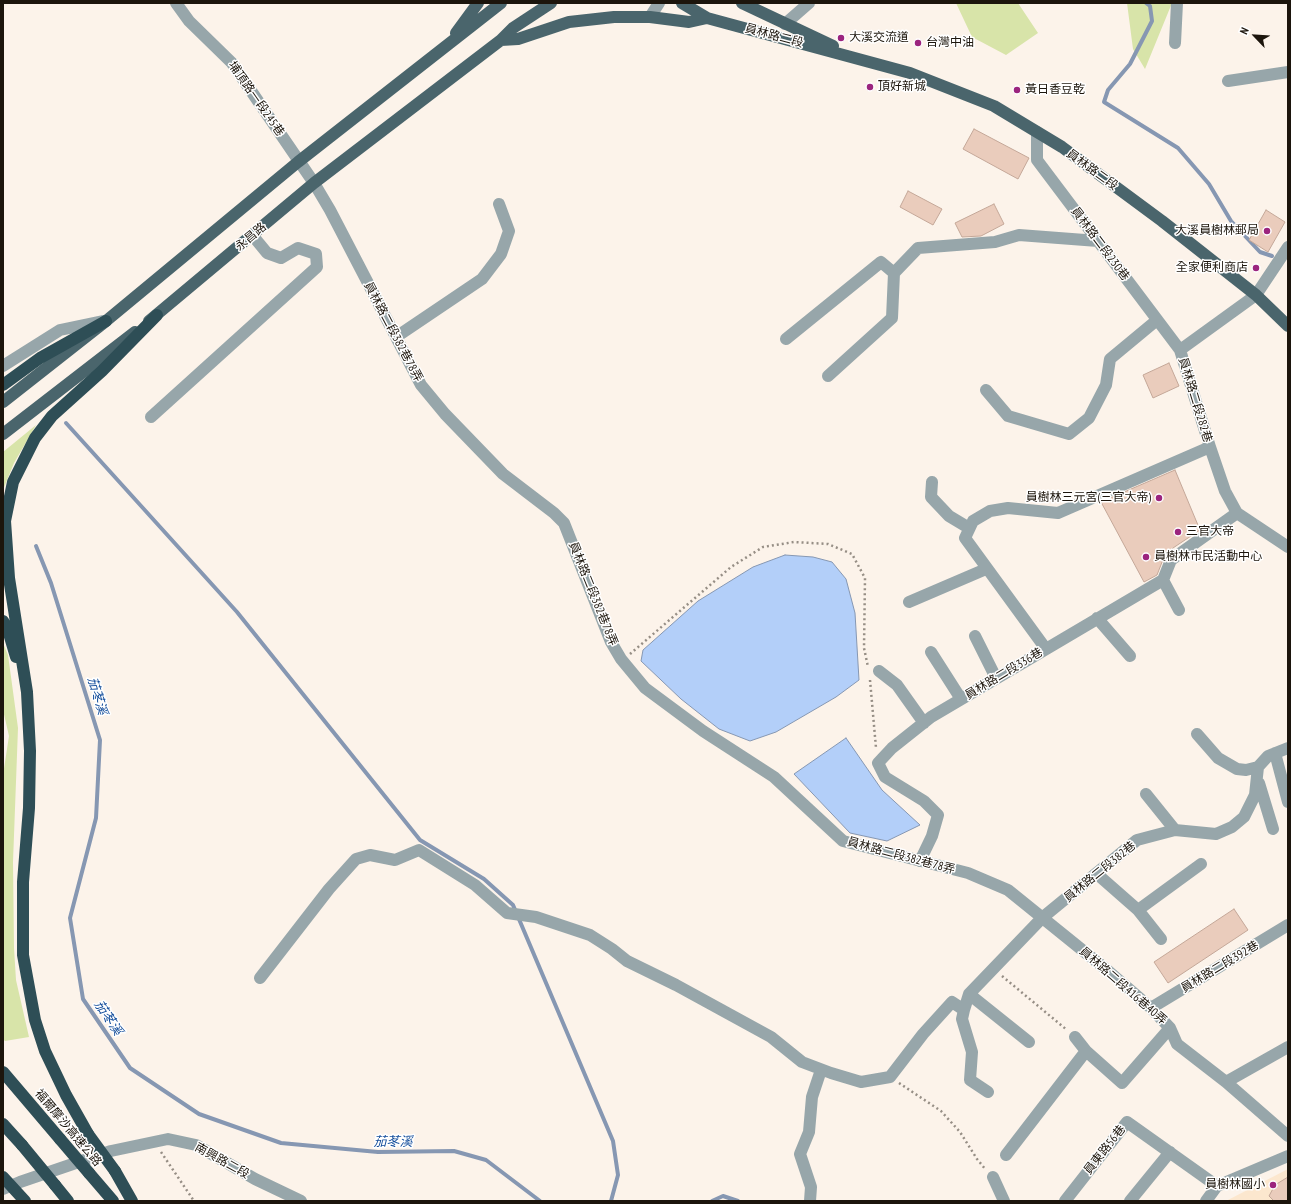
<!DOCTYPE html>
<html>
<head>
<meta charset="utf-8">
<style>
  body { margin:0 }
  #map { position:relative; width:1291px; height:1204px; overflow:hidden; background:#fcf3ea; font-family:"PT Sans Narrow",sans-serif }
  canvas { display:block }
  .frame { position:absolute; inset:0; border:4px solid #1c150c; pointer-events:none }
  .north { position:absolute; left:1235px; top:16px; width:40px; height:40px; -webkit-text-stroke:3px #fff; paint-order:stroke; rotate:295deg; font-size:11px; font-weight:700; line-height:16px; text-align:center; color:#1c150c }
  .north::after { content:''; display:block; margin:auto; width:14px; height:18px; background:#1c150c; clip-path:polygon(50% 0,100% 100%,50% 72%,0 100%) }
</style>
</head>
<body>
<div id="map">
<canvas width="1291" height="1204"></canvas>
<div class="frame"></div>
<div class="north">N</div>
</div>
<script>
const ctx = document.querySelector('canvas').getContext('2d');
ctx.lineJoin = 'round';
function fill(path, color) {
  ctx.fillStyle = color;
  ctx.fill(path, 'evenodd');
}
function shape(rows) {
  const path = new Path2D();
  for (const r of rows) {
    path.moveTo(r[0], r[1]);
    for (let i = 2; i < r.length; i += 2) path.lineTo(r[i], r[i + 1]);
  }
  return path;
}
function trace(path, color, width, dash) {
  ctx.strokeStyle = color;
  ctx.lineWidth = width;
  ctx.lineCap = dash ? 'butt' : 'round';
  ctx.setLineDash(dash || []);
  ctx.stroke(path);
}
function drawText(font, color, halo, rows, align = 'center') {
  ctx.font = font + ' "PT Sans Narrow","Noto Sans TC",sans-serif';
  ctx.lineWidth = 3;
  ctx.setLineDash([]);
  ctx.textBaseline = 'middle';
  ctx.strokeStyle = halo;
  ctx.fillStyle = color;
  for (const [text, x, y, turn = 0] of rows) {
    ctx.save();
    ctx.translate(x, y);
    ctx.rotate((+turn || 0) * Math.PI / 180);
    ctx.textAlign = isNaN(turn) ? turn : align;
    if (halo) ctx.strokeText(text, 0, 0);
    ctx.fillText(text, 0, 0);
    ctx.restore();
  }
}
fill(shape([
  [1288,1169,1288,1201,1226,1201]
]), '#fce7ce');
fill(shape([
  [956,3,1018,3,1038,33,1006,55,972,37],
  [1127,3,1172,3,1145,69,1133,49],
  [36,425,14,463,3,490,3,452],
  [3,643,8,655,18,728,13,862,14,948,16,980,29,1037,5,1041,3,1039,3,775,9,736,3,710]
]), '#d8e4a9');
const water = shape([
  [785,555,813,557,832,562,846,579,855,613,859,680,836,697,776,732,750,741,719,729,681,699,641,661,643,650,698,601,753,567,785,555],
  [846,738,882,790,920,825,887,841,850,833,794,774,846,738]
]);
fill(water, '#b3cff9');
trace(water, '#8697b2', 1);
trace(shape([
  [1146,3,1150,6,1152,21,1130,64,1108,90,1104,102,1178,148,1209,184,1231,221,1260,252,1272,256],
  [66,423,237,612,420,840,484,879,513,905,613,1141,618,1175,611,1201],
  [36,546,51,583,100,740,96,818,70,918,83,999,130,1068,199,1114,281,1143,378,1152,454,1151,486,1160,540,1201],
  [712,1201,723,1196,738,1201]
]), '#8697b2', 4);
const building = shape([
  [974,129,1029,158,1018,179,963,149,974,129],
  [908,191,942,209,933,225,900,207,908,191],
  [994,204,1004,224,981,236,962,237,955,223,994,204],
  [1266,210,1285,222,1268,252,1249,240,1266,210],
  [1169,363,1179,386,1153,398,1143,375,1169,363],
  [1175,470,1200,530,1173,548,1164,557,1157,575,1144,582,1101,502,1175,470],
  [1234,909,1248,930,1168,983,1154,962,1234,909],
  [1288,1177,1288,1201,1274,1201,1269,1196,1275,1185,1288,1177]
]);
fill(building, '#eaccbc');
trace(building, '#c4a798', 1);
trace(shape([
  [630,654,731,567,763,547,794,542,828,544,852,554,865,578,864,648,868,667],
  [870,680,876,748],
  [1002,976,1067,1030],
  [899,1083,941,1111,960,1132,977,1159,986,1170],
  [161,1152,194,1201]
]), '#968e85', 2.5, [2, 3]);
trace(shape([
  [176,3,189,21,232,63,314,183,330,210,421,385,445,414,503,474,554,513,564,523,611,642,621,659,645,688,703,731,774,777,843,841,968,873,1008,890,1107,970,1151,1008,1170,1028,1177,1044,1226,1082,1288,1136],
  [650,17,659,3],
  [785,24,809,3],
  [1175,43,1177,3],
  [1228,81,1288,72],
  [1037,132,1037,160,1180,350],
  [396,337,482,279,501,254,509,231,499,204],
  [786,339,881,262,894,273],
  [3,366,60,330,103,321],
  [828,376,892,318,894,273,918,248,995,242,1019,235,1098,241],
  [986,390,1008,416,1069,434,1089,418,1106,385,1110,359,1157,320],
  [151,417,317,267,316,254,298,248,281,258,267,253,253,236],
  [1210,447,1225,491,1237,513,1288,547],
  [932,482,931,497,949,516,969,528],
  [1163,580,1179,610],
  [909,602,986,569],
  [1097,618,1130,656],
  [975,636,996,678],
  [1046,649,965,538,973,521,990,511,1008,508,1058,513,1210,447,1180,350,1256,295,1288,247],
  [931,652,961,699],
  [879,671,897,685,924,723],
  [1197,734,1218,758,1237,769,1246,770,1258,767],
  [1275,753,1288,802],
  [1259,783,1273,829],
  [1146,794,1175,830],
  [920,861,932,836,938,815,924,801,885,777,878,763,892,748,931,717,1163,580,1171,560,1237,513],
  [1097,874,1138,910,1161,939],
  [1138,910,1201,864],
  [260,978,329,889,356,859,370,855,395,860,419,850,475,885,507,913,536,917,590,935,612,949,627,961,676,985,771,1037,802,1062,831,1073,861,1082,890,1077,923,1034,952,1002,964,1010,962,1019,972,1052,970,1080,988,1092],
  [969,994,1029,1042],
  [1151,1008,1288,925],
  [964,1010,969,994,1042,918,1137,840,1175,830,1216,834,1232,827,1244,817,1255,795,1258,767,1268,756,1288,748],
  [1075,1037,1086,1051,1122,1083,1170,1028],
  [1226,1082,1288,1047],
  [1006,1155,1086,1051],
  [993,1177,1004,1201],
  [3,1189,20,1182,111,1151,168,1139,196,1145,255,1179,301,1201],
  [810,1201,811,1187,800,1154,809,1132,812,1097,821,1070],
  [1065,1201,1127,1122,1217,1186],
  [1130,1201,1170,1152],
  [1206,1201,1217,1186,1288,1156]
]), '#97a6aa', 12);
trace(shape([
  [682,3,707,18,910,73,994,106,1062,147,1162,221,1256,295,1288,326],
  [742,3,833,46],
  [456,33,478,3],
  [501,40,518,39,569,22,614,17,650,17,689,22,707,18],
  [149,321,314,183,501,40,513,28,551,3],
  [3,402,106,321,298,162,501,3],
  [3,434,135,332]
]), '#4a656c', 12);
trace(shape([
  [3,385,40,358,106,321],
  [3,621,8,630,16,657],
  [3,1072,60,1139],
  [3,1124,22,1145],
  [88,1134,66,1095,45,1051,35,1020,23,955,23,882,29,808,30,751,27,692,9,578,5,521,13,482,35,438,52,416,102,371,157,315],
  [115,1171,132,1201],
  [89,1173,113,1201],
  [55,1185,68,1201]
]), '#2e4e56', 12);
trace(shape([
  [88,1134,115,1171],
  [60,1139,89,1173],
  [22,1145,55,1185],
  [3,1177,25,1201]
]), '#2e4e56', 12);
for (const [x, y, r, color] of [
  [841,38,4,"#9b247e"],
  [918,43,4,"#9b247e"],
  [870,87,4,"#9b247e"],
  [1017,90,4,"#9b247e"],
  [1267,231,4,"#9b247e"],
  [1256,268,4,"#9b247e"],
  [1159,498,4,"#9b247e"],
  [1178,532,4,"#9b247e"],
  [1146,557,4,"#9b247e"],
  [1273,1185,4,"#9b247e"]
]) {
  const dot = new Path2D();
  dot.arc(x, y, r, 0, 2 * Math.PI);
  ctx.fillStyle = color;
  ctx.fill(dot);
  trace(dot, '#fff', 1.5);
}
drawText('12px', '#1c150c', '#fff', [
  ["員林路二段",774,36,15],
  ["埔頂路一段245巷",256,99,55],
  ["員林路二段",1092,170,36],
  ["永昌路",251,237,-40],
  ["員林路二段230巷",1100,244,53],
  ["員林路二段382巷78弄",393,332,62],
  ["員林路二段282巷",1195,400,73],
  ["員林路二段382巷78弄",593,594,68],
  ["員林路二段336巷",1004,674,-31],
  ["員林路二段382巷78弄",901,856,15],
  ["員林路二段382巷",1100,872,-39],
  ["員林路二段392巷",1220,967,-31],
  ["員林路二段416巷40弄",1123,986,41],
  ["福爾摩沙高速公路",68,1128,50],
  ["員東路56巷",1105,1150,-52],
  ["南興路二段",222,1161,29]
]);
drawText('12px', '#1c150c', '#fff', [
  ["大溪交流道",849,38],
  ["台灣中油",926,43],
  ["頂好新城",878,87],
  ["黃日香豆乾",1025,90],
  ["大溪員樹林郵局",1259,231,"right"],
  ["全家便利商店",1248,268,"right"],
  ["員樹林三元宮(三官大帝)",1151,498,"right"],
  ["三官大帝",1186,532],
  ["員樹林市民活動中心",1154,557],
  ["員樹林國小",1265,1185,"right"]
], 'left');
drawText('italic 13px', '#124c9a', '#fff', [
  ["茄苳溪",97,696,73],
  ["茄苳溪",108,1018,56],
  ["茄苳溪",393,1142]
]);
</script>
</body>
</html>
